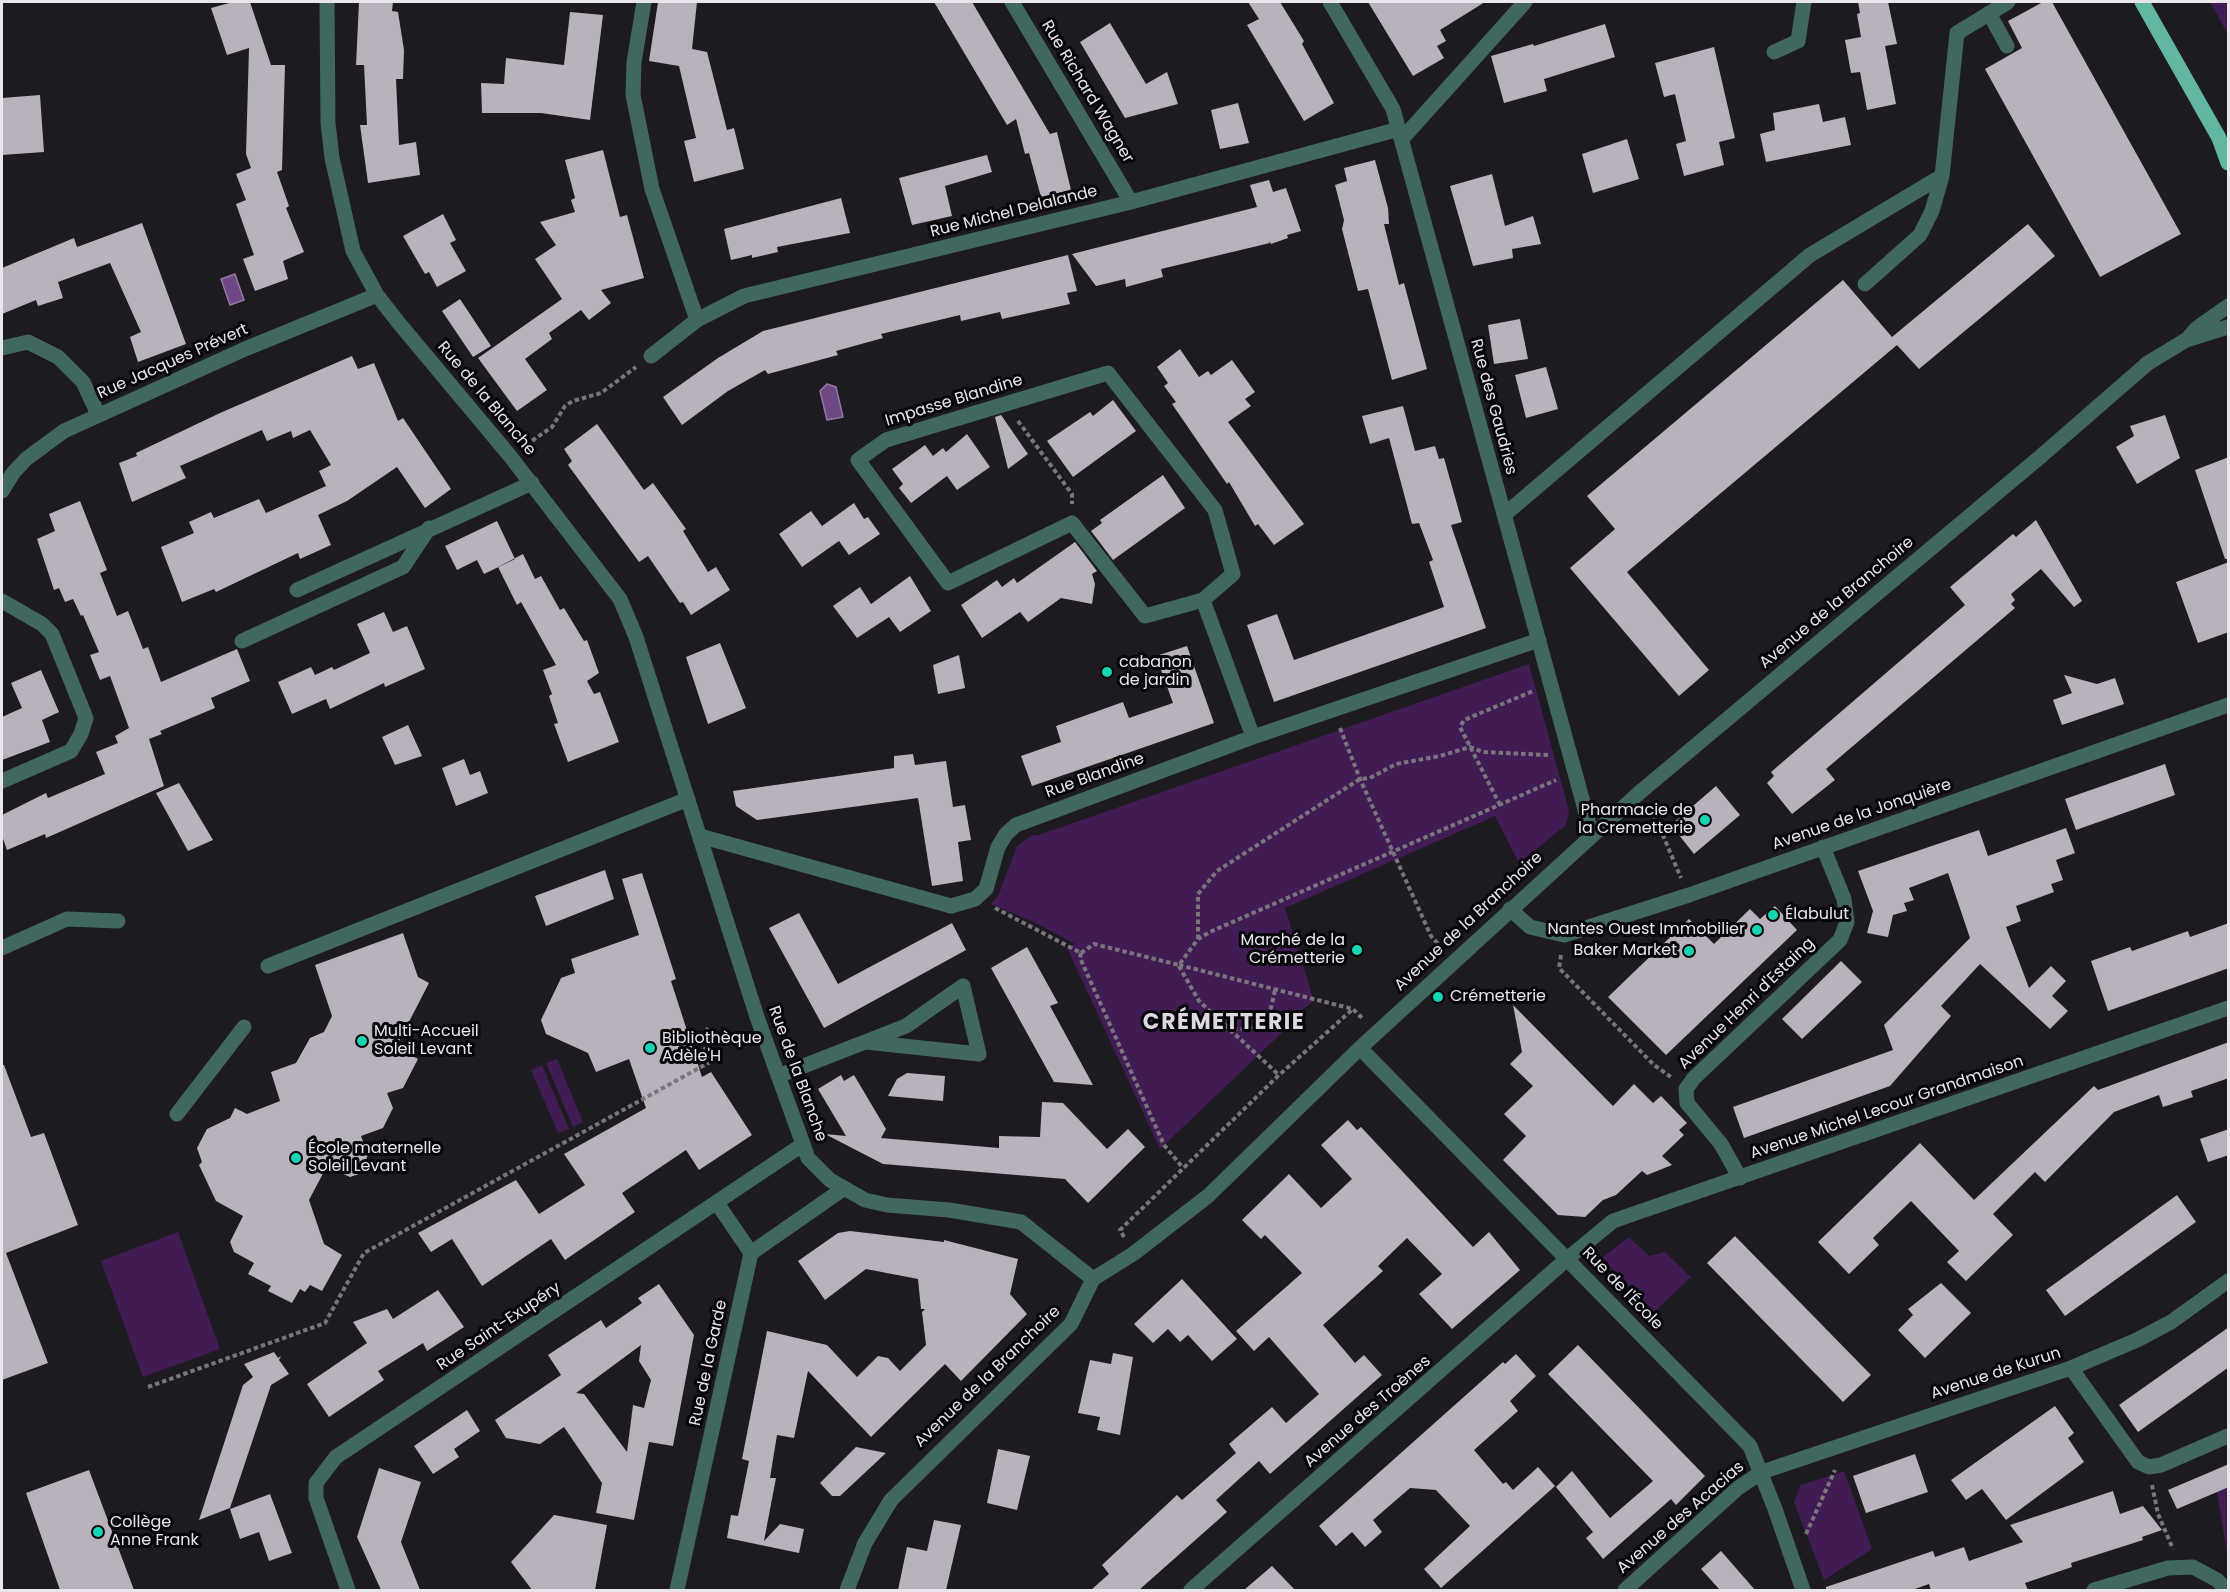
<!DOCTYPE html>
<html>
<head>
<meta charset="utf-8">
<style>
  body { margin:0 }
  #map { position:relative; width:2230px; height:1592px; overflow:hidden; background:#1d1a20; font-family:Poppins,sans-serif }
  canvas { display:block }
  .frame { position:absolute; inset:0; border:3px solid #e9e6eb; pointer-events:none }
</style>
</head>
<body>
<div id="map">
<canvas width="2230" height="1592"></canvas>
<div class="frame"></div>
</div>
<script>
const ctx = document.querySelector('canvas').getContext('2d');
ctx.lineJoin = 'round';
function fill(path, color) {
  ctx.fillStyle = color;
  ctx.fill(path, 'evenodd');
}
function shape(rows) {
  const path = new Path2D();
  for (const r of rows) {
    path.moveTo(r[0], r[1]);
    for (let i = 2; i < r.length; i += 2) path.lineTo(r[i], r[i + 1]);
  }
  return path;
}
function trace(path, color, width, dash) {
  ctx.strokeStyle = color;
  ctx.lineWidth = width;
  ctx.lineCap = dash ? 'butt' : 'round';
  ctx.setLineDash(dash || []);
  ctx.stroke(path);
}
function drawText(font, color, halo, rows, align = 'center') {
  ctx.font = font + ' Poppins,sans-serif';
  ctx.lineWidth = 6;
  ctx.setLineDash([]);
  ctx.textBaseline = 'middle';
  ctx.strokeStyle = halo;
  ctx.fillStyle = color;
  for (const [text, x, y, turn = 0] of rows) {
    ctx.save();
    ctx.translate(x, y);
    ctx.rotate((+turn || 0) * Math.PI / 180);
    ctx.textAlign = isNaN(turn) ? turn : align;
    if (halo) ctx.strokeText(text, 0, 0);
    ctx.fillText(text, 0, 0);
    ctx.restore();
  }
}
fill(shape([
  [2210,2,2228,2,2228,34],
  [1529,664,1569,811,1566,825,1519,863,1495,816,1285,908,1314,1001,1288,1020,1291,1024,1160,1149,1067,948,1075,944,1034,922,991,904,998,896,1017,846,1034,834,1036,836],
  [557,1059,583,1122,573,1127,546,1063],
  [542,1065,569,1129,558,1133,531,1070],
  [178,1232,220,1349,143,1377,101,1261],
  [1629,1237,1649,1256,1665,1252,1691,1277,1654,1312,1602,1258],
  [1844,1471,1872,1549,1824,1580,1794,1502,1801,1485],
  [2228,1487,2228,1559,2217,1492]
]), '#411c54');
const water = shape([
  [235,274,244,300,230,305,221,279,235,274],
  [827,384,836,387,843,417,827,420,820,391,827,384]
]);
fill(water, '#6e4785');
trace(water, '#9377a4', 1.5);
fill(shape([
  [233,2,250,2,271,65,285,65,282,170,277,172,289,206,286,208,304,252,283,261,288,279,255,291,243,259,254,255,236,204,246,200,236,174,251,168,246,154,249,48,227,55,211,8],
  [359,2,393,2,392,11,398,12,404,50,403,79,396,79,399,145,416,142,420,175,368,183,360,125,367,125,364,65,356,65],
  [658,2,697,2,692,49,707,52,727,130,734,128,744,169,694,182,684,141,696,138,679,66,649,61],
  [934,2,972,2,1050,134,1057,132,1071,190,1041,197,1029,153,1025,154,1016,119,1007,125],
  [1248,2,1280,2,1304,41,1302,44,1334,103,1304,121,1247,25,1259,19],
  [1368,2,1485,2,1440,30,1446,41,1437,46,1444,58,1413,76],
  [1858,2,1888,2,1897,44,1885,46,1896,104,1867,110,1860,72,1851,73,1845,40,1861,37,1857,14,1860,13],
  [2043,2,2052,2,2181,234,2100,277,1985,69,2022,48,2008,21],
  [570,12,603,15,590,120,541,113,482,113,481,83,504,84,506,58,564,65],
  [1110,23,1146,84,1167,72,1178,104,1125,118,1080,42],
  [1605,24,1615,57,1544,79,1547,91,1504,103,1491,56,1533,44,1534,46],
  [1714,47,1735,138,1719,142,1724,165,1684,176,1676,144,1686,141,1675,94,1664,97,1655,63],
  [40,95,44,152,2,155,2,98],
  [1238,103,1249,143,1220,149,1211,110],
  [1819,104,1823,122,1845,117,1851,145,1766,162,1760,134,1775,130,1773,113],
  [1627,139,1639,179,1593,193,1582,154],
  [603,150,620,217,627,215,644,278,601,290,611,303,589,320,581,310,549,333,552,339,525,359,547,390,517,411,478,358,562,299,535,259,556,245,540,222,575,212,571,200,575,198,565,160],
  [987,155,992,172,945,186,952,216,912,225,899,178],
  [1375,160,1388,208,1389,224,1384,224,1399,285,1404,283,1427,369,1392,380,1368,289,1358,291,1342,229,1344,220,1335,185,1347,181,1344,168],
  [1492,174,1505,226,1533,216,1541,244,1512,249,1513,258,1473,266,1450,186],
  [1269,180,1273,192,1286,188,1301,231,1287,235,1288,238,1271,244,1269,240,1270,243,1161,269,1163,277,1126,287,1125,279,1096,286,1072,254,1257,207,1250,185],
  [841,198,850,233,777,247,778,252,752,258,752,255,731,260,724,229],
  [443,214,456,240,450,243,466,271,437,287,429,272,425,274,403,236],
  [142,223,186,344,138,362,130,337,141,332,110,263,58,282,63,298,38,306,36,300,2,314,2,268,74,238,77,247],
  [2028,224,2055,256,1919,369,1897,345,1627,572,1709,670,1679,696,1570,568,1615,529,1587,496,1843,280,1892,337],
  [1068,255,1077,291,1067,293,1070,304,1002,319,1000,312,961,321,960,315,881,334,883,338,836,351,838,355,768,374,765,370,728,391,682,425,663,397,718,358,763,331],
  [460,299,491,346,473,357,442,311],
  [1520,319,1528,359,1494,364,1488,325],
  [1180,349,1199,377,1208,371,1211,375,1232,360,1255,392,1245,399,1251,406,1228,422,1304,524,1274,545,1258,524,1255,526,1229,482,1227,484,1172,404,1176,402,1164,386,1168,383,1157,367],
  [352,356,358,369,374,363,398,421,403,418,451,489,425,508,397,467,347,501,318,515,331,545,300,559,298,553,216,592,214,589,182,602,161,547,194,533,189,522,211,512,214,518,259,499,266,513,326,486,319,471,331,465,310,430,293,438,291,431,267,441,262,430,180,466,186,478,132,502,119,463,137,456,136,453,220,413],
  [1546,367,1558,409,1526,418,1515,375],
  [1113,400,1136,431,1073,477,1047,441,1090,412,1093,416],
  [1403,406,1415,451,1435,446,1439,459,1444,458,1462,522,1451,525,1486,628,1274,702,1247,625,1277,614,1294,660,1444,607,1429,562,1433,560,1419,523,1412,524,1389,438,1370,444,1362,416],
  [1001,415,1028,454,1008,469,995,417],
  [2165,415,2180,458,2137,484,2116,447,2134,436,2130,426],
  [597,424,644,490,653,483,686,529,683,531,708,572,716,567,730,590,691,615,683,602,680,603,648,556,639,562,568,465,572,461,564,449],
  [967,434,990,467,957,490,947,476,911,503,899,488,903,484,892,469,925,445,933,456,943,448,946,452],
  [2229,457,2229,559,2225,559,2195,470],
  [1163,475,1185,508,1113,560,1091,531,1102,523,1100,520],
  [80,501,107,570,100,573,117,616,128,611,143,649,148,647,161,682,237,649,250,681,211,698,215,708,160,731,162,734,149,739,164,786,46,838,45,834,7,850,2,836,2,815,46,793,48,798,105,774,96,752,118,743,115,736,129,728,110,676,100,680,90,655,99,652,83,615,81,616,73,599,65,602,59,588,54,590,37,539,55,531,49,514],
  [854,503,864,519,868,517,880,534,849,555,839,541,802,567,779,534,811,511,822,526],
  [2036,520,2082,601,2074,607,2041,569,2011,594,2015,600,2011,604,2015,608,1826,769,1835,780,1792,814,1767,783,1774,776,1771,772,1965,605,1950,587,2013,534,2016,537],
  [497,521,515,559,484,574,477,560,457,570,445,546],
  [1075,542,1097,571,1092,574,1095,584,1092,604,1061,598,1028,622,1020,612,982,638,961,605,997,580,1002,587,1014,578,1017,583],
  [523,554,535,579,541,576,560,610,564,608,584,641,587,640,599,673,587,681,594,694,600,692,619,742,568,762,554,724,558,723,549,696,552,694,543,670,556,665,521,602,517,605,498,567],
  [2229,562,2229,632,2198,643,2176,582],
  [910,576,931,611,900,632,889,617,857,638,833,606,860,587,871,604],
  [384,612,393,632,407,626,425,669,385,687,384,683,330,709,326,699,292,714,278,682,311,667,315,675,332,667,334,670,370,653,357,624],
  [720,643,746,708,708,724,686,657],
  [1187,646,1214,723,1032,786,1021,756,1061,742,1056,726,1123,702,1129,718,1173,703,1156,656],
  [959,655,965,688,938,694,933,665],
  [41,670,59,712,42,720,50,742,2,760,2,717,22,708,11,683],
  [2064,675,2097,684,2115,678,2124,704,2062,725,2053,700,2072,693],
  [408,725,422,756,395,765,382,737],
  [913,754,915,765,946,761,953,807,965,805,971,840,958,842,963,881,932,886,918,798,757,820,736,806,733,791,894,768,894,756],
  [464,759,470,775,480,771,488,793,456,806,442,768],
  [2165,764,2175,795,2076,830,2065,799],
  [179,783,213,840,188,851,156,793],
  [1716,786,1740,815,1694,854,1671,825],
  [2066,828,2075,853,2056,860,2063,880,2051,884,2054,892,2016,906,2021,921,2006,927,2029,988,2051,966,2066,981,2052,996,2068,1011,2050,1029,1980,964,1941,1006,1951,1016,1890,1086,1744,1138,1733,1107,1893,1050,1884,1025,1970,938,1948,873,1909,888,1914,900,1904,903,1907,911,1893,915,1888,937,1867,933,1873,911,1858,871,1979,830,1988,856],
  [605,870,614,899,546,926,535,896],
  [642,873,676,979,671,981,702,1077,711,1072,752,1135,699,1170,686,1150,622,1193,635,1212,565,1260,551,1239,482,1286,452,1239,431,1252,418,1233,516,1180,539,1214,585,1185,564,1154,646,1108,629,1059,596,1072,588,1053,546,1034,541,1020,561,978,575,973,571,959,639,935,622,879],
  [1775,906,1797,930,1666,1055,1608,997,1689,919,1714,944,1750,909,1760,919],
  [799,913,838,984,952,923,966,950,824,1028,769,928],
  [2229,923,2229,968,2108,1011,2091,961,2130,947,2132,951,2188,931,2190,937],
  [403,933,418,977,429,983,396,1047,418,1059,403,1088,387,1093,393,1108,383,1128,361,1136,368,1155,359,1174,350,1177,327,1166,309,1200,324,1244,342,1255,322,1291,310,1285,305,1292,300,1289,292,1303,268,1291,271,1286,248,1274,254,1263,234,1252,230,1242,243,1216,216,1201,199,1165,202,1162,197,1148,207,1129,230,1118,235,1108,247,1114,280,1101,271,1072,296,1063,310,1038,324,1032,332,1016,315,965],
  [1027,947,1058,1003,1050,1006,1093,1085,1054,1082,991,968],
  [1841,961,1862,982,1802,1039,1782,1019],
  [1513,1005,1613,1106,1634,1084,1653,1103,1661,1096,1687,1123,1679,1130,1684,1135,1662,1156,1672,1165,1647,1175,1642,1171,1616,1195,1603,1200,1585,1217,1558,1215,1503,1160,1526,1136,1504,1114,1533,1086,1510,1064,1522,1052],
  [2229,1042,2229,1078,2191,1091,2193,1097,2163,1107,2159,1095,2114,1112,2045,1182,2035,1172,1993,1214,2013,1235,1966,1281,1947,1262,1959,1251,1911,1201,1873,1238,1879,1245,1849,1274,1818,1242,1920,1143,1974,1200,2094,1086,2098,1090],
  [2,1065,4,1065,31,1137,44,1133,78,1225,6,1253,48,1363,2,1380],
  [907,1073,945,1076,943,1101,888,1096,897,1079],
  [841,1075,844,1081,854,1075,886,1129,881,1138,999,1148,999,1136,1040,1137,1042,1102,1063,1103,1107,1149,1128,1129,1145,1147,1088,1203,1065,1179,883,1164,825,1134,846,1136,818,1089],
  [1348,1120,1357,1130,1361,1127,1473,1247,1489,1232,1520,1270,1452,1329,1419,1294,1442,1274,1407,1238,1378,1266,1383,1271,1323,1325,1355,1363,1364,1355,1382,1375,1270,1474,1259,1461,1216,1500,1227,1512,1139,1590,1091,1590,1109,1574,1102,1565,1177,1495,1182,1500,1236,1453,1229,1444,1272,1407,1286,1423,1319,1394,1269,1337,1254,1351,1236,1331,1302,1273,1265,1235,1261,1239,1242,1220,1289,1174,1321,1208,1352,1179,1321,1145],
  [2229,1129,2229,1155,2208,1162,2200,1139],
  [2177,1195,2196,1222,2065,1316,2046,1290],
  [850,1231,944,1242,944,1240,1018,1259,1010,1294,1027,1314,961,1381,945,1364,871,1437,808,1371,794,1438,777,1435,770,1478,776,1478,764,1541,780,1524,804,1529,799,1553,727,1538,731,1515,738,1516,749,1461,742,1459,767,1331,827,1345,857,1377,878,1356,888,1358,900,1371,926,1345,922,1312,925,1309,921,1309,918,1279,866,1269,825,1300,798,1261,838,1233],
  [1735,1236,1871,1375,1843,1402,1707,1263],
  [1182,1279,1237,1339,1212,1361,1188,1335,1180,1342,1168,1329,1153,1343,1134,1324],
  [1941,1283,1971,1313,1925,1358,1898,1330,1913,1315,1908,1309],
  [659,1284,694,1335,673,1446,649,1442,634,1520,596,1513,602,1483,564,1427,540,1444,506,1438,495,1420,561,1375,548,1355,601,1320,606,1328,642,1303,638,1298],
  [641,1345,639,1361,651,1380,644,1408,633,1405,627,1452,584,1394,576,1393],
  [438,1290,464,1327,427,1351,423,1343,378,1371,384,1380,329,1417,307,1384,367,1343,353,1322,387,1309,393,1319],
  [2229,1327,2229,1367,2138,1432,2119,1405],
  [1578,1345,1705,1476,1676,1505,1671,1499,1603,1559,1586,1538,1593,1532,1556,1487,1572,1471,1610,1518,1653,1481,1548,1374],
  [274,1352,278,1358,281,1356,279,1360,289,1374,271,1385,230,1508,199,1520,243,1385,253,1377,244,1364],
  [1113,1353,1133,1357,1120,1435,1097,1430,1100,1417,1078,1413,1090,1360,1111,1364],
  [1516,1354,1536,1376,1510,1401,1518,1411,1474,1450,1503,1484,1506,1482,1513,1490,1538,1467,1555,1486,1441,1588,1424,1569,1470,1526,1436,1490,1410,1488,1373,1520,1382,1532,1365,1547,1352,1532,1336,1546,1319,1526,1503,1362,1505,1364],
  [2055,1406,2074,1433,2068,1438,2084,1462,2006,1520,1982,1489,1966,1500,1951,1480],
  [467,1410,480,1431,454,1449,459,1457,433,1474,414,1446],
  [856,1447,886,1453,840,1496,832,1496,820,1483],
  [998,1449,1030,1456,1017,1510,987,1503],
  [1915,1454,1928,1492,1866,1513,1853,1476],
  [2229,1464,2229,1487,2177,1509,2168,1490],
  [379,1468,421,1482,401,1542,420,1590,381,1590,357,1537],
  [89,1470,134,1590,60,1590,26,1493],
  [2113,1491,2120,1514,2143,1506,2162,1530,2142,1537,2143,1540,2071,1563,2072,1567,2025,1583,2028,1590,1931,1590,1929,1584,1912,1590,1826,1590,1826,1587,1933,1551,1935,1557,1964,1547,1969,1561,2023,1542,2010,1525],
  [270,1494,292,1553,269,1561,259,1532,240,1539,230,1509],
  [554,1515,607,1525,595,1590,532,1590,511,1562],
  [934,1520,961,1525,946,1590,898,1590,907,1547,927,1551],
  [1721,1551,1755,1590,1720,1590,1701,1569],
  [1272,1566,1295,1590,1244,1590]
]), '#b7b2bb');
trace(shape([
  [1018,421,1072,494,1072,504],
  [526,445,552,427,565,406,573,401,601,393,636,367],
  [1340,728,1360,779,1431,936,1441,947],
  [1500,805,1460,727,1464,720,1533,691],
  [1651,807,1681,878],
  [995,908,1081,953],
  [1198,939,1198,894,1217,871,1360,779,1370,778,1396,764,1440,756,1470,747,1483,752,1548,755],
  [1081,953,1094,944,1179,965,1198,939,1212,931,1556,780],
  [1081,953,1080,958,1164,1145,1183,1168],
  [1561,955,1559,968,1654,1065,1671,1077],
  [1179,965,1353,1009,1363,1019],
  [1179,966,1199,1001,1279,1075],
  [1233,1029,1247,1029,1259,1023,1271,1008,1275,990],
  [1124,1237,1120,1230,1279,1075,1353,1009],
  [148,1387,325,1323,364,1253,710,1062,702,1040,708,1028],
  [2152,1485,2158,1514,2173,1549],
  [1806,1534,1835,1470]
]), '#78757b', 4, [4.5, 3]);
trace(shape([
  [327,2,328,123,332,158,353,251,377,295,398,322,510,456,620,599,636,637,757,1017,808,1158,830,1180,865,1200,887,1205,949,1210,1021,1222,1093,1279],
  [644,2,634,62,633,95,652,189,697,320],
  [1012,2,1131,202],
  [1330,2,1393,109,1592,835],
  [1989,13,2007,46],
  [1774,52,1798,41,1804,2],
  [1402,139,1525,2],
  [1865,284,1920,235,1932,211,1942,176],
  [2189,337,2197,328,2228,306],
  [2,348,28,342,58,357,83,382,98,414],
  [651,356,697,320,744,296,1131,202,1399,129],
  [1108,373,1215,510,1233,574,1203,600,1145,616,1072,523,948,583,858,460,886,440,1108,373],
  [2,491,13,473,26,459,64,431,245,349,377,295],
  [1504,515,1810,255,1942,176,1957,33,2008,2],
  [297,590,532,483],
  [1203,600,1253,737],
  [2,601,42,624,52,634,86,718,81,734,71,751,2,781],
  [242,641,403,567,429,528],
  [700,836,951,906,975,899,986,889,998,847,1006,834,1016,825,1253,737,1539,640],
  [1510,909,1530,927,1564,935,1689,895,2228,705],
  [2,948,67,919,118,921],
  [268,966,688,799],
  [1360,1048,1750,1446,1775,1509,1803,1590],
  [778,1076,865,1042,906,1026,963,986,979,1054,865,1042],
  [177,1114,244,1027],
  [1740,1178,1721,1144,1687,1103,1686,1089,1694,1078,1840,940,1847,922,1844,899,1823,847],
  [717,1203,751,1253],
  [2071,1368,2138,1462,2149,1467,2161,1465,2228,1436],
  [348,1590,316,1498,316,1483,336,1457,802,1145],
  [677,1590,751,1253,843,1189],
  [847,1590,865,1543,891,1500,1071,1324,1093,1279,1133,1254,1208,1196,1360,1048,1639,793,2040,457,2148,363,2186,340,2228,327],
  [1191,1590,1567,1259,1613,1221,2228,1008],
  [1625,1590,1738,1488,1762,1472,2071,1368,2137,1340,2171,1322,2228,1281],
  [2094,1590,2168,1568,2193,1567,2217,1580,2227,1590]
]), '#41685e', 15);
trace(shape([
  [2142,2,2219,138,2228,163]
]), '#61b7a1', 15);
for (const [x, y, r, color] of [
  [1107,672,6,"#15d5b3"],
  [1705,820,6,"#15d5b3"],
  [1773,915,6,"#15d5b3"],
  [1757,930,6,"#15d5b3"],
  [1357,950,6,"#15d5b3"],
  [1689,951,6,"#15d5b3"],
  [1438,997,6,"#15d5b3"],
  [362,1041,6,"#15d5b3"],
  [650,1048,6,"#15d5b3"],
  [296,1158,6,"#15d5b3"],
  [98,1532,6,"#15d5b3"]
]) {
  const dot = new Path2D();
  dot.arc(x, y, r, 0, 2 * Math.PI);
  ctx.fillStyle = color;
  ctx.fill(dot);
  trace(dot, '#070608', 2);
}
drawText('16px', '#e9e6eb', '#070608', [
  ["Rue Richard Wagner",1087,92,59],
  ["Rue Michel Delalande",1014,212,-14],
  ["Rue Jacques Prévert",173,362,-24],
  ["Rue de la Blanche",486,399,50],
  ["Impasse Blandine",954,401,-17],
  ["Rue des Gaudries",1493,407,75],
  ["Avenue de la Branchoire",1837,603,-40],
  ["Rue Blandine",1095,776,-20],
  ["Avenue de la Jonquière",1862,815,-19],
  ["Avenue de la Branchoire",1469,922,-43],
  ["Avenue Henri d'Estaing",1747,1004,-44],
  ["Rue de la Blanche",797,1074,70],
  ["Avenue Michel Lecour Grandmaison",1887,1108,-19],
  ["Rue de l'École",1622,1289,46],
  ["Rue Saint-Exupéry",499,1327,-34],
  ["Rue de la Garde",709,1363,-78],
  ["Avenue de Kurun",1996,1374,-18],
  ["Avenue de la Branchoire",988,1377,-44],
  ["Avenue des Troènes",1368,1412,-41],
  ["Avenue des Acacias",1681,1518,-41]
]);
drawText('16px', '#e9e6eb', '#070608', [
  ["cabanon",1119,663],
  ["de jardin",1119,681],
  ["Pharmacie de",1693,811,"right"],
  ["la Cremetterie",1693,829,"right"],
  ["Élabulut",1785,915],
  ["Nantes Ouest Immobilier",1745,930,"right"],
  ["Marché de la",1345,941,"right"],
  ["Crémetterie",1345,959,"right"],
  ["Baker Market",1677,951,"right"],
  ["Crémetterie",1450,997],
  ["Multi-Accueil",374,1032],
  ["Soleil Levant",374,1050],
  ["Bibliothèque",662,1039],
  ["Adèle'H",662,1057],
  ["École maternelle",308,1149],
  ["Soleil Levant",308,1167],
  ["Collège",110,1523],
  ["Anne Frank",110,1541]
], 'left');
ctx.letterSpacing = '1.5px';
drawText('bold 22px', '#ded8e1', '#070608', [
  ["CRÉMETTERIE",1224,1023]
]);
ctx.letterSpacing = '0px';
</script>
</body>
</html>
